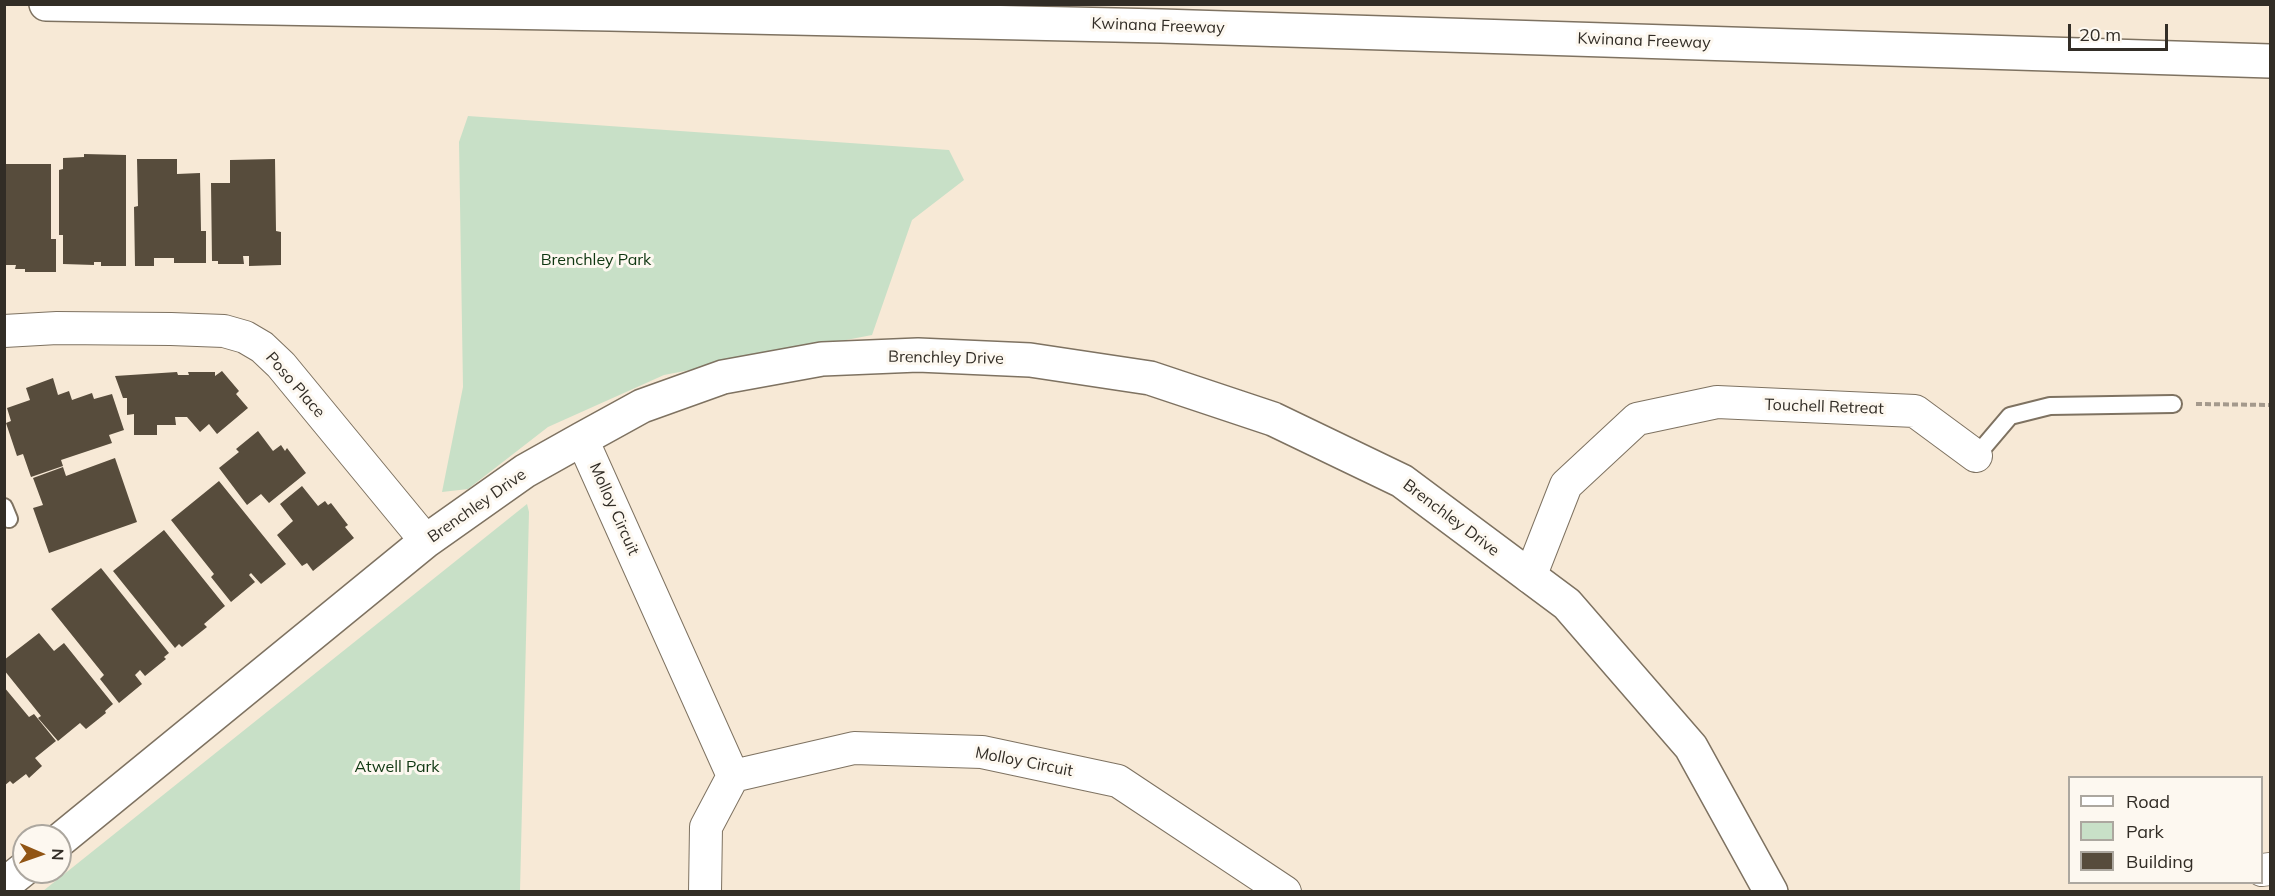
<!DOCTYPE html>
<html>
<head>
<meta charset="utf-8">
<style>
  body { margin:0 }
  #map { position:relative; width:2275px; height:896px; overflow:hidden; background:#f7e9d6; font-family:Mulish,sans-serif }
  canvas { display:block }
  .frame { position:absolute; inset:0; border:6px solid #322d26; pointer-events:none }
  .legend { position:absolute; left:2068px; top:776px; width:195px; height:108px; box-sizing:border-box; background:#fdf8f0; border:2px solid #aca79f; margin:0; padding:8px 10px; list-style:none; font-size:18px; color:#322d26 }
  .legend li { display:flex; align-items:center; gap:12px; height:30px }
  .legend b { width:30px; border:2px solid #aca79f }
  .north { position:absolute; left:12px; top:824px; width:60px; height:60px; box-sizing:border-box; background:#fdf8f0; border:2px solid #aca79f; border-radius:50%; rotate:92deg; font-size:16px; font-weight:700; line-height:24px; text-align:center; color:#322d26 }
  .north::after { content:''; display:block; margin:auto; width:21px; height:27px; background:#915514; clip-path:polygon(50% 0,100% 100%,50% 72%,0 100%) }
  .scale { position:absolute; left:2068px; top:24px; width:100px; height:27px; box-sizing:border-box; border:3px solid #322d26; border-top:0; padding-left:8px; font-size:18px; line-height:21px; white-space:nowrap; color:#322d26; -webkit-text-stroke:4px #fdf8f0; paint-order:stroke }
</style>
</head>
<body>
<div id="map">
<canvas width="2275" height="896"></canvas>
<div class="frame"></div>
<ul class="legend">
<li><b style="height:8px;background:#fff"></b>Road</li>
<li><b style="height:16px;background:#c8e0c7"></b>Park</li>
<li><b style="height:16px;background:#574c3c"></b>Building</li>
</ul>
<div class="north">N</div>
<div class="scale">20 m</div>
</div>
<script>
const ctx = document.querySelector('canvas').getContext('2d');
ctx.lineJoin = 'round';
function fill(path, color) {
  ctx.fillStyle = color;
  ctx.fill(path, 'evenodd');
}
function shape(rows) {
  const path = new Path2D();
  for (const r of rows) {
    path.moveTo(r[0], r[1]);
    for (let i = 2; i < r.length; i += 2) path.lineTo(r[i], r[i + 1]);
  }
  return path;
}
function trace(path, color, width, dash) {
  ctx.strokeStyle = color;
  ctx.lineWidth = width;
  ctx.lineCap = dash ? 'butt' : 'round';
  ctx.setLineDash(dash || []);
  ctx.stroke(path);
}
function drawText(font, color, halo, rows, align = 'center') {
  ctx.font = font + ' Mulish,sans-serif';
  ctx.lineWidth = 6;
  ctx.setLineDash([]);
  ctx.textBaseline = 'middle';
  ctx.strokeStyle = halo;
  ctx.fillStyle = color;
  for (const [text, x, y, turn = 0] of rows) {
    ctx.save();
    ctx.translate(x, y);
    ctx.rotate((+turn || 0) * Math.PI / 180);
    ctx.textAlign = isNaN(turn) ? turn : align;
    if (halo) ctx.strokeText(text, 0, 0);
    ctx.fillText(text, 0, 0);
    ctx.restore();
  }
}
fill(shape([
  [468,116,949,150,964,180,912,220,872,335,664,375,548,427,468,489,442,492,463,387,459,142],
  [527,504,529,512,520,891,43,891]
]), '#c8e0c7');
fill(shape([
  [84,154,126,155,126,266,101,266,101,262,94,262,94,265,63,264,63,235,59,235,59,170,63,169,63,158,84,157],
  [137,159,177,159,177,174,200,173,201,231,206,231,206,263,174,263,174,258,154,258,154,266,135,266,134,207,138,206],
  [275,159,276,231,281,232,281,265,249,266,249,256,243,256,244,264,218,264,218,261,212,261,211,183,230,183,230,160],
  [4,164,51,164,51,239,56,239,56,272,25,272,25,269,15,269,16,265,4,265],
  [222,371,239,391,236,394,248,408,217,434,209,424,200,432,187,417,175,417,176,425,157,425,157,435,134,435,134,414,127,415,127,398,123,398,115,376,177,372,178,375,189,375,188,372,215,372,215,376],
  [53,378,58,395,69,391,72,400,92,393,94,399,112,394,124,430,109,435,112,443,61,460,63,466,31,477,23,454,17,456,6,423,11,421,7,408,30,400,26,388],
  [258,431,273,451,281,445,285,451,287,448,306,473,269,503,261,494,247,505,219,468,239,452,236,449],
  [115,458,137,522,49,553,33,508,43,505,33,478,63,467,66,476],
  [219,481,286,564,261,584,251,573,249,575,255,582,231,602,211,577,214,574,171,520],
  [302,486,318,506,325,501,328,505,331,503,348,525,345,527,354,538,313,571,307,563,302,566,277,535,293,521,280,504],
  [164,530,225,606,204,624,207,627,182,647,179,644,175,648,113,571],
  [101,568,169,653,164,657,166,659,145,676,140,670,135,675,142,684,119,703,100,679,104,675,51,609],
  [39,633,54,651,64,643,113,704,105,711,106,713,86,729,80,723,58,741,38,718,41,716,4,670,4,660],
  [4,687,29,717,34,714,56,741,35,758,42,766,29,778,26,774,13,784,10,781,4,786]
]), '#574c3c');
const lane = shape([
  [1976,456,2010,416,2050,406,2173,404],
  [4,507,9,519]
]);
const street = shape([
  [4,331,57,328,171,329,224,331,245,337,262,347,281,365,426,541],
  [582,439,733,776],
  [1530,577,1566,485,1637,419,1717,402,1915,411,1976,456],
  [2262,870,2270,869],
  [705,892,706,827,733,776,854,748,982,752,1118,781,1285,892]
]);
const secondary = shape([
  [60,840,426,541,525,471,582,439,642,406,723,377,822,359,918,355,1030,360,1150,378,1273,419,1402,481,1567,604,1691,747,1771,892],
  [4,885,24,869]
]);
const highway = shape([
  [46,4,610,14,1161,26,2270,61]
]);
trace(lane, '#7e7261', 20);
trace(street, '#7e7261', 34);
trace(secondary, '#7e7261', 36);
trace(highway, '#7e7261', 36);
trace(shape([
  [2196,404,2270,405]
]), '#a4998c', 4, [6, 3]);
trace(lane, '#fff', 16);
trace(street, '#fff', 32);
trace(secondary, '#fff', 33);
trace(highway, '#fff', 33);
drawText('16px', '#322d26', '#fdf8f0', [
  ["Kwinana Freeway",1158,26,2],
  ["Kwinana Freeway",1644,41,2],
  ["Brenchley Drive",946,358,1],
  ["Poso Place",295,385,49],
  ["Touchell Retreat",1824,407,2],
  ["Brenchley Drive",477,506,-35],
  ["Molloy Circuit",614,509,66],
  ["Brenchley Drive",1451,518,37],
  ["Molloy Circuit",1024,762,11]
]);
drawText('16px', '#0e3610', '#fdf8f0', [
  ["Brenchley Park",596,260],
  ["Atwell Park",397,767]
]);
</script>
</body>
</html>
